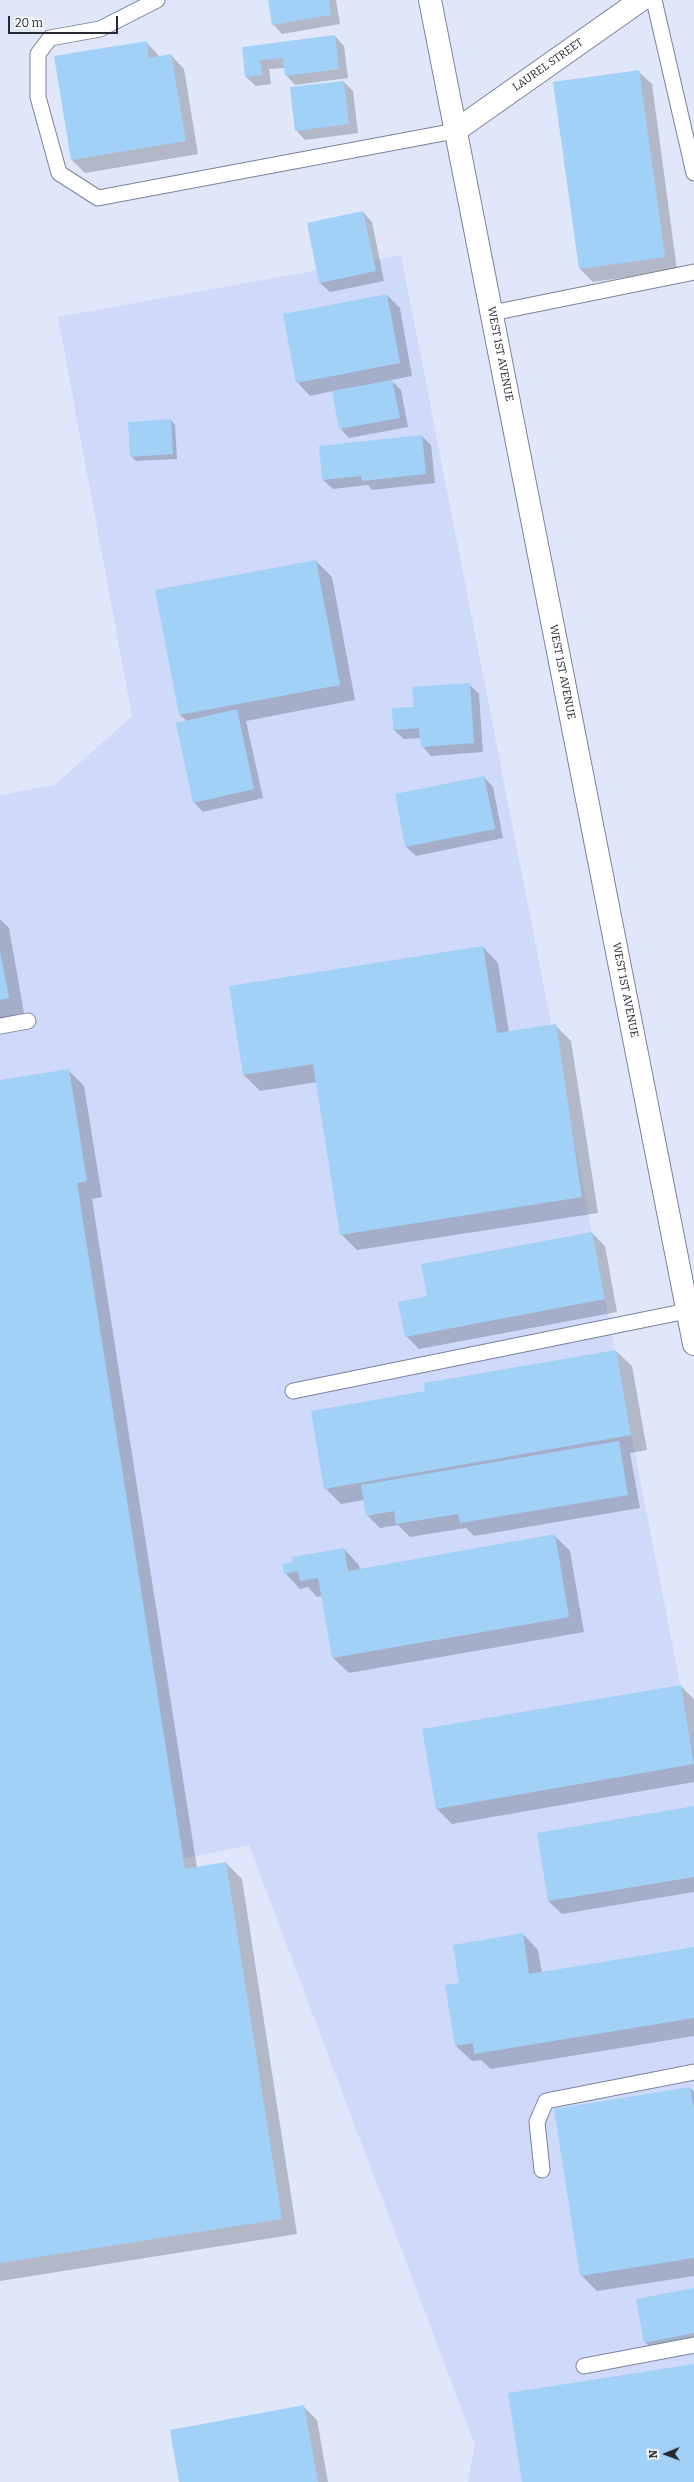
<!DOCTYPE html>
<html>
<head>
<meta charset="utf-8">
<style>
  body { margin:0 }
  #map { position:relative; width:694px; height:2482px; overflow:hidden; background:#e0e7fb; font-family:Bitter,serif }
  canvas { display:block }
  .north { position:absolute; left:646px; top:2434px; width:40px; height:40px; -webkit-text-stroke:3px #fff; paint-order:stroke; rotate:269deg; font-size:11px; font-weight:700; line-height:16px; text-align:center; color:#262932 }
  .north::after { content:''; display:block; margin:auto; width:14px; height:18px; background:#262932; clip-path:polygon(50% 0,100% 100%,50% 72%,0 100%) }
  .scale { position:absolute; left:8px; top:16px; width:110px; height:18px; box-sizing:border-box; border:2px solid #262932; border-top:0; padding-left:5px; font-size:12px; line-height:14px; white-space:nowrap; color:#262932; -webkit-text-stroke:3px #fff; paint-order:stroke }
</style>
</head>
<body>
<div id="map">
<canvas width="694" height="2482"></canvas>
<div class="north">N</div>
<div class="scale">20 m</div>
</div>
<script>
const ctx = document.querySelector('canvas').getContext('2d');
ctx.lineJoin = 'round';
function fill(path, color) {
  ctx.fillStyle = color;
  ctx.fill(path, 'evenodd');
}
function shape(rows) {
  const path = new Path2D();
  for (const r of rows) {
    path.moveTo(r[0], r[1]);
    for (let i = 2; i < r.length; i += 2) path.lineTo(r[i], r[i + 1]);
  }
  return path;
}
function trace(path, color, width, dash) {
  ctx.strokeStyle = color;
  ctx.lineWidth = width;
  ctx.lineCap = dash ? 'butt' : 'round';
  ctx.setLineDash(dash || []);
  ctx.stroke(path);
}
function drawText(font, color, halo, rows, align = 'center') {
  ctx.font = font + ' Bitter,serif';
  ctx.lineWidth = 4;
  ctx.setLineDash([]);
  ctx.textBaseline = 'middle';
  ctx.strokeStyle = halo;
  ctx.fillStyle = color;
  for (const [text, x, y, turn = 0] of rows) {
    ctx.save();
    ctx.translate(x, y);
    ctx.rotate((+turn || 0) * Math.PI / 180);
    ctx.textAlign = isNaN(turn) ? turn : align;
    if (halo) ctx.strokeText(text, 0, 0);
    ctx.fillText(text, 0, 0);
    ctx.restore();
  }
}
fill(shape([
  [401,255,694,1755,694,2482,468,2482,475,2445,249,1845,0,1897,0,795,55,785,132,716,58,317]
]), '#cfdafa');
fill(shape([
  [269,0,336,0,340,24,282,34,273,24],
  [335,36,344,46,348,78,295,85,286,75,285,68,269,69,271,84,256,86,246,77,243,48],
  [146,42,160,57,171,55,184,69,198,154,85,173,72,160],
  [638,71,652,84,677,270,593,282,580,269],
  [344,82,353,91,358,133,305,140,296,130],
  [363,212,372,222,384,281,330,292,320,283,308,224],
  [387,295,400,308,412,376,391,380,401,390,408,427,349,438,340,428,333,391,310,396,297,382],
  [171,420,175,425,177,459,136,461,131,456],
  [422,436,431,445,435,483,372,490,368,485,333,489,323,480],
  [316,561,332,577,355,700,246,721,263,798,203,812,194,802,187,721,180,715],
  [469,684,479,694,483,752,431,756,422,746,421,738,404,739,394,730,415,708],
  [484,777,493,787,503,838,416,856,406,847],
  [0,919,9,928,24,1013,0,1018],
  [483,947,498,963,509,1032,555,1025,571,1041,598,1213,357,1250,341,1234,317,1082,260,1091,244,1075,230,987],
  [68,1070,84,1086,102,1197,92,1199,197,1868,226,1863,242,1879,297,2234,0,2281,0,1081],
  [592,1233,605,1246,617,1312,419,1349,406,1336,428,1297],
  [616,1351,632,1366,647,1450,630,1453,640,1508,474,1536,466,1528,410,1537,398,1525,380,1528,367,1515,364,1500,341,1504,325,1488,426,1392],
  [554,1535,570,1551,584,1632,349,1673,333,1658,322,1596,317,1597,308,1587,300,1589,285,1573,294,1563,344,1549,359,1565,360,1570],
  [681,1686,694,1699,694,1782,452,1824,436,1808],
  [694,1807,694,1892,562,1914,548,1901],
  [523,1934,538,1950,542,1973,694,1948,694,2036,491,2069,481,2060,472,2061,456,2046,460,1984],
  [690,2088,694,2092,694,2276,597,2291,581,2275],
  [694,2289,694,2344,655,2351,645,2342],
  [304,2407,317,2420,328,2482,180,2482]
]), '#0003');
fill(shape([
  [268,0,329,0,331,15,272,25],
  [335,35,339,69,285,76,283,58,260,60,262,75,245,77,242,47],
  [147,41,149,58,171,54,186,141,71,160,54,56],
  [639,70,665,257,579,269,553,82],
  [344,81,349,124,295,131,290,87],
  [363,211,376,271,319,283,307,223],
  [387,294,400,363,296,383,283,314],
  [392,380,400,418,339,429,332,391],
  [171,419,173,454,130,457,128,422],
  [422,435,426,474,362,481,361,476,322,480,319,446],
  [316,560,340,685,179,715,155,590],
  [470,683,474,743,421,747,419,728,393,730,392,708,414,707,412,687],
  [237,709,254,789,193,803,176,723],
  [484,776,495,829,405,847,395,794],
  [483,946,497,1033,556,1024,582,1197,340,1235,313,1064,243,1075,229,986],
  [0,951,9,998,0,1000],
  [69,1069,87,1181,77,1183,185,1869,226,1862,282,2219,0,2263,0,1080],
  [592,1232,605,1299,405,1337,398,1302,427,1296,421,1264],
  [616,1350,631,1435,324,1489,311,1411,425,1391,424,1383],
  [619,1441,628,1495,460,1523,458,1514,396,1524,394,1511,366,1516,361,1485],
  [555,1534,569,1617,332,1658,318,1578,300,1581,298,1571,284,1574,282,1564,293,1562,292,1557,344,1548,348,1571],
  [681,1685,694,1764,436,1809,422,1729],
  [694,1806,694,1877,548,1901,537,1833],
  [523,1933,529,1974,694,1947,694,2018,474,2054,473,2043,455,2046,445,1985,459,1983,453,1945],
  [690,2087,694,2108,694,2258,580,2276,554,2109],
  [694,2288,694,2333,644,2343,636,2299],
  [694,2364,694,2482,522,2482,508,2393],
  [304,2405,318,2482,179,2482,170,2430]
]), '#a2d1f7');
const service = shape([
  [157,0,100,29,50,38,38,54,38,97,59,173,98,198,455,131],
  [654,0,694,173],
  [492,313,694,272],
  [0,1026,28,1021],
  [293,1391,687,1311],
  [542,2170,537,2122,546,2101,694,2072],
  [584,2366,694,2345]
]);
const minor = shape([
  [455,131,641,0]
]);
const tertiary = shape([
  [430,0,694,1344]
]);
trace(service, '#7a8399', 17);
trace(minor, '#7a8399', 24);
trace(tertiary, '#7a8399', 24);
trace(service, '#fff', 15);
trace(minor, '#fff', 22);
trace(tertiary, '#fff', 22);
drawText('11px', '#262932', '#fff', [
  ["LAUREL STREET",548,65,-35],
  ["WEST 1ST AVENUE",500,354,79],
  ["WEST 1ST AVENUE",562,672,79],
  ["WEST 1ST AVENUE",625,990,79]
]);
</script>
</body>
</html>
